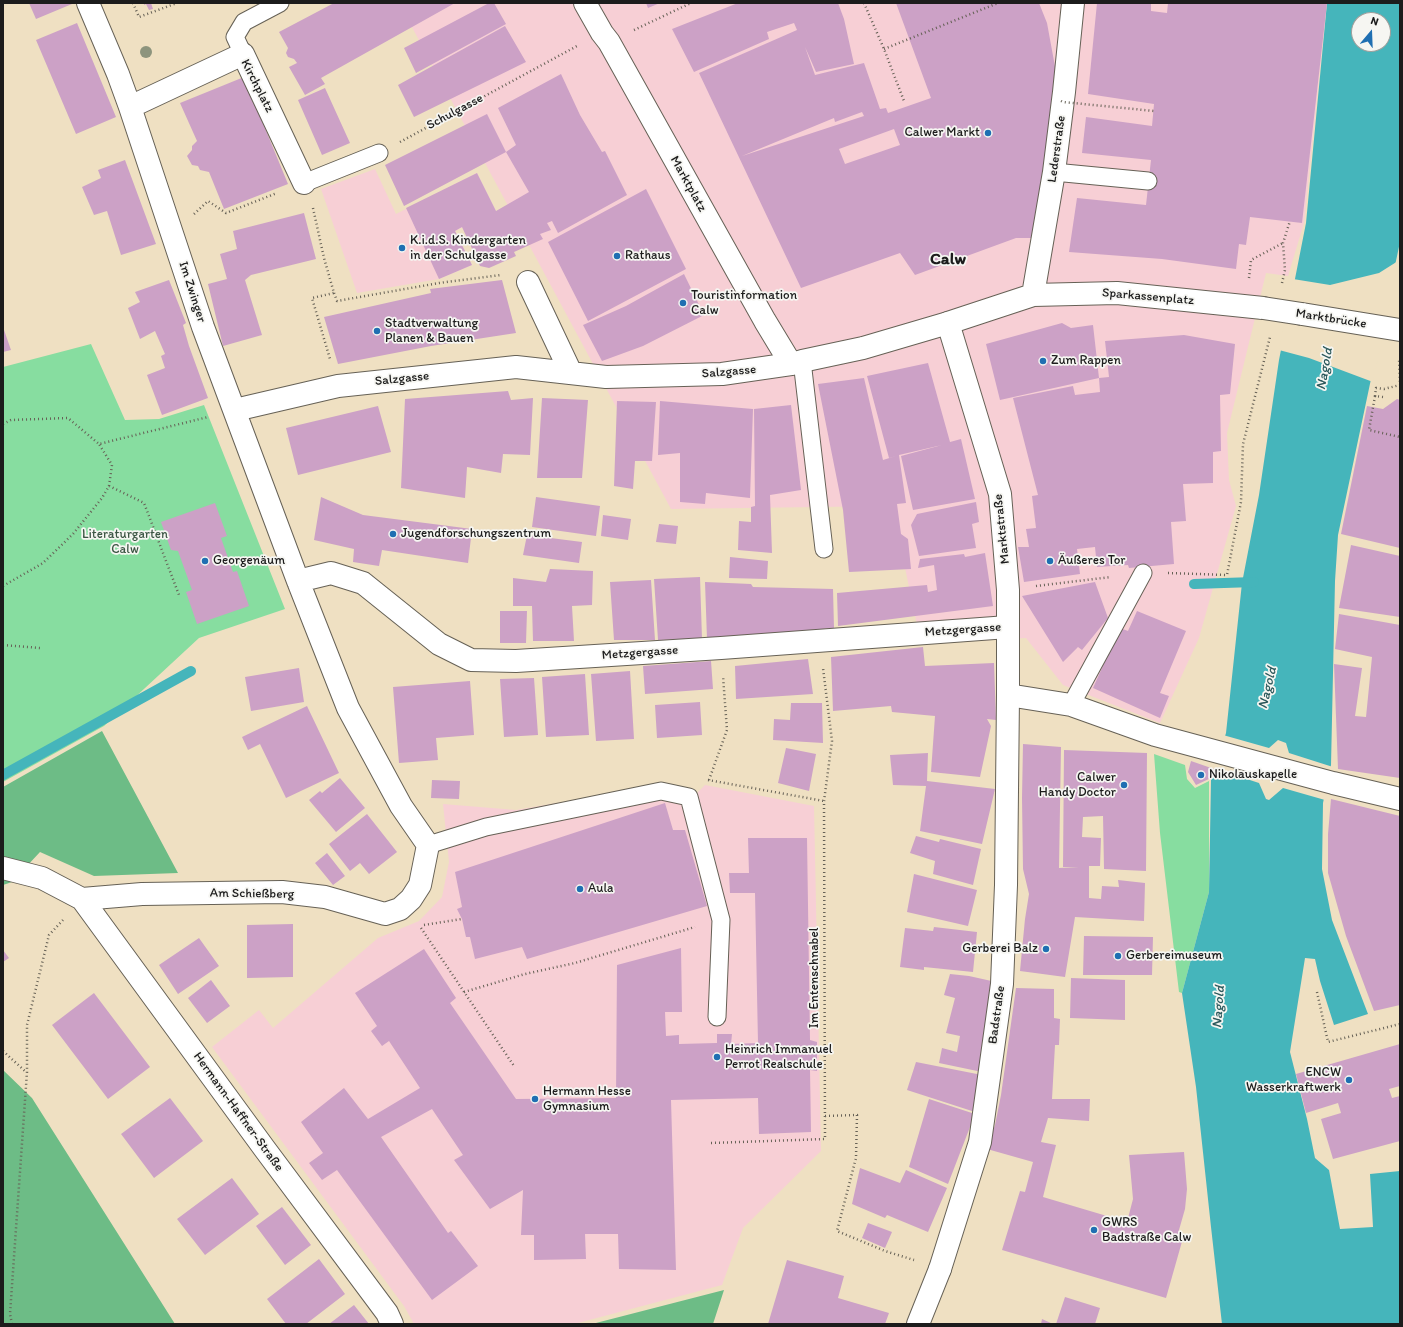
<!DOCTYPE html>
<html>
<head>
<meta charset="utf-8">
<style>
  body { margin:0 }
  #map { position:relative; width:1403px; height:1327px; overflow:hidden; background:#efe0c2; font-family:Itim,sans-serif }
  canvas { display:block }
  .frame { position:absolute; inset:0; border:4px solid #1c1c1c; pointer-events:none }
  .north { position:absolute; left:1351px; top:12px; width:40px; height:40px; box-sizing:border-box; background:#f6f6f2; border:1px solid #9f9f9c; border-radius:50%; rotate:19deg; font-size:11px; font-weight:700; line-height:16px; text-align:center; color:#1c1c1c }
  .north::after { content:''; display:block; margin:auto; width:14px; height:18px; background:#1f6fb2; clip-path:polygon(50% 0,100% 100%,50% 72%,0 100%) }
</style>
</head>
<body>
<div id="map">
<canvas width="1403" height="1327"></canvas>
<div class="frame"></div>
<div class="north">N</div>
</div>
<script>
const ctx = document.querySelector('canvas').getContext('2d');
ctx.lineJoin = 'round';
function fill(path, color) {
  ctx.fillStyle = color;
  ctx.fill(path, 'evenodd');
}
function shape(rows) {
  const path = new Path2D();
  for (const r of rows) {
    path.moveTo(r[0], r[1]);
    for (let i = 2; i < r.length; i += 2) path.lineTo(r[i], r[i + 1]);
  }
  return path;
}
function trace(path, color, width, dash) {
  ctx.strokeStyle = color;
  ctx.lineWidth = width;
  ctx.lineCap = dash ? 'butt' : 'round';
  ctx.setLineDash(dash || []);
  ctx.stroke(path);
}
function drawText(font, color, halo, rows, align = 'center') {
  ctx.font = font + ' Itim,sans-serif';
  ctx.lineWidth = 3.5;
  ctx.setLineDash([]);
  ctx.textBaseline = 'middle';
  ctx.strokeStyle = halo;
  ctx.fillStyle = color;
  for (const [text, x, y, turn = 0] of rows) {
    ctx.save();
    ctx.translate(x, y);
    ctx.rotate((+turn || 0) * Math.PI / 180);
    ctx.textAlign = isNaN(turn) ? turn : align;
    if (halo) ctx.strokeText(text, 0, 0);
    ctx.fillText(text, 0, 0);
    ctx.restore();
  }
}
fill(shape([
  [399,3,1327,3,1304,223,1288,276,1266,273,1227,433,1229,480,1236,506,1199,638,1160,723,1063,685,1026,638,921,644,892,506,671,509],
  [375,169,396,214,477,173,496,211,455,231,472,265,439,279,357,293,321,189],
  [664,785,694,796,705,785,814,806,821,1151,743,1228,722,1285,574,1324,414,1324,404,1306,212,1047,259,1010,273,1028,378,938,419,921,442,897,449,862,443,804,516,810]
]), '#f7cfd5');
fill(shape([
  [91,344,125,420,159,419,204,405,285,609,199,638,104,726,3,782,3,367],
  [1154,754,1185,765,1187,779,1195,788,1209,781,1209,892,1182,993,1179,992,1160,833]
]), '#87dda0');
fill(shape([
  [102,731,178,873,94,876,40,852,12,882,3,885,3,787],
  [3,1070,32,1098,175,1324,3,1324],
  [724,1290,713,1324,592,1324]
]), '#6dbc86');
fill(shape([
  [1327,3,1400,3,1400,242,1338,535,1335,581,1331,765,1323,803,1322,869,1332,920,1368,1014,1334,1025,1320,981,1315,959,1305,958,1290,1052,1307,1119,1315,1158,1329,1170,1340,1229,1373,1227,1370,1174,1400,1171,1400,1324,1222,1324,1211,1227,1196,1087,1182,993,1209,892,1211,780,1226,733,1242,583,1259,495,1279,360,1306,223],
  [1359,20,1383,20,1383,44,1359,44]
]), '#45b5bb');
fill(shape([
  [1398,261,1373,382,1309,358,1279,350,1293,279,1330,285,1379,273],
  [1223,735,1269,748,1278,740,1286,743,1289,753,1333,767,1325,800,1283,788,1269,800,1266,799,1259,783,1213,768]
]), '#efe0c2');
trace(shape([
  [1194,584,1254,582],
  [3,775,191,671]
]), '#45b5bb', 10);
fill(shape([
  [29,3,72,3,72,4,36,19],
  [144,3,151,3,153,9,149,10,146,4,144,5],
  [334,3,455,3,321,78,325,84,305,95,289,67,297,63,294,59,288,57,286,53,288,48,279,32],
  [489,3,494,3,506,24,416,73,404,48],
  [646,3,660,3,648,8],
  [738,3,838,3,844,19,854,64,816,72,805,47,815,75,864,63,880,109,886,108,888,113,931,98,896,3,1039,3,1047,23,1058,83,1033,238,1016,238,915,275,900,253,801,288,699,73,797,30,794,23,767,32,769,39,694,72,672,29],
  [862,112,864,116,742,156,834,118,835,122],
  [894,129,900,145,845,164,839,149],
  [1097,3,1151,3,1151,11,1167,13,1168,3,1327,3,1302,223,1250,217,1246,245,1239,244,1236,269,1162,259,1069,252,1077,198,1146,205,1151,160,1082,153,1086,117,1152,126,1154,104,1088,94],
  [77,23,116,117,76,134,36,40],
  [505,26,526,62,414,117,398,85],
  [561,74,580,115,602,152,605,151,627,195,558,233,552,221,547,223,551,230,540,234,543,239,514,252,516,256,489,268,480,266,462,227,455,231,472,265,439,279,406,208,477,173,496,211,529,192,506,152,516,145,498,108],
  [244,77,288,184,224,209,209,172,200,170,198,166,192,165,187,156,192,150,192,146,197,141,180,103],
  [325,88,350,143,322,155,298,100],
  [487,114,506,152,404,206,385,165],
  [125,160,156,244,121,255,107,211,94,215,82,187,101,178,98,170],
  [646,189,686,269,588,321,548,242],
  [304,213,316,259,251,275,245,280,262,335,223,346,208,284,227,279,220,254,237,249,233,231],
  [684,274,704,315,643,346,602,361,583,325,626,306],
  [169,280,186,323,183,325,189,346,208,398,162,415,147,375,165,368,161,356,165,354,155,331,140,339,128,308,140,302,135,292],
  [502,280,516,333,431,346,338,364,324,317,431,293,430,289],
  [1062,323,1071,328,1093,325,1099,378,1109,377,1105,341,1184,335,1235,344,1230,394,1220,395,1221,451,1213,452,1213,483,1183,484,1186,521,1171,522,1174,564,1129,568,1128,565,1097,567,1095,547,1077,549,1080,574,1024,582,1018,547,1029,547,1026,529,1036,528,1032,496,1038,495,1013,398,1073,386,1075,395,1100,392,1099,378,1000,400,986,344],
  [3,327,11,350,3,352],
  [928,363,950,442,961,439,975,499,913,510,901,456,942,445,899,455,906,503,897,504,901,534,908,539,911,569,849,572,843,510,818,384,864,378,883,460,896,456,889,458,867,376],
  [508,391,511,400,533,398,530,455,503,454,501,473,467,467,465,498,401,488,405,399],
  [542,398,588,400,582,478,537,478],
  [1397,399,1400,400,1400,548,1341,534,1367,406,1383,409],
  [617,401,656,402,652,461,635,461,633,489,614,486],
  [660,401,753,409,750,498,706,493,705,504,680,502,680,453,658,455],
  [791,405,801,490,770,495,772,553,738,550,739,521,751,522,751,507,755,506,754,409],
  [378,406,391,452,298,475,286,428],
  [321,497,363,515,472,529,468,563,382,550,379,566,353,562,354,549,314,540],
  [536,497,600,506,596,536,532,527],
  [976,502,979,522,972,524,976,548,919,556,911,525,917,514],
  [215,503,227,536,221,538,233,572,237,571,249,606,197,624,186,592,192,590,178,551,171,550,161,522],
  [603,515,631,519,628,540,601,536],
  [659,524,678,526,676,544,656,542],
  [527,535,582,542,579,563,523,555],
  [1351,545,1400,556,1400,617,1339,608],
  [985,553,993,606,838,626,837,593,927,585,928,592,937,590,934,565,918,568,920,559,964,554,965,557],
  [730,557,768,561,767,579,729,578],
  [550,569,593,571,592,605,572,606,574,641,533,641,532,606,513,606,513,578,546,582],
  [700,577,702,639,658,640,654,579],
  [651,580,655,640,614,640,610,582],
  [705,582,751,584,753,587,833,589,834,628,707,639],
  [1095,582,1108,618,1082,650,1078,647,1063,662,1022,596],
  [500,611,527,611,526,643,500,643],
  [1137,611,1186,631,1160,693,1169,696,1160,718,1093,688,1120,628,1128,631],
  [1339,614,1400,625,1400,778,1338,769,1334,664,1362,668,1355,716,1366,717,1372,657,1335,649],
  [923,647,925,666,994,663,996,720,987,719,991,726,980,777,931,772,935,716,892,712,891,706,833,711,831,657],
  [808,659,813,694,736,699,735,666],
  [711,661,713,689,645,694,643,666],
  [299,668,304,702,251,711,245,677],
  [630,671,634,739,596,741,591,674],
  [585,674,589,735,546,737,542,677],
  [534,678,538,735,504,737,500,679],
  [470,681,474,735,436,738,438,760,399,763,393,687],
  [700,702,702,735,657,738,655,705],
  [791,703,822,703,823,743,773,740,774,719,790,720],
  [307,706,339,773,286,798,260,744,248,750,242,737],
  [1023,744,1061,747,1059,868,1079,867,1063,867,1064,750,1147,753,1146,871,1104,869,1103,816,1083,817,1082,837,1101,838,1100,866,1089,866,1089,898,1101,899,1102,886,1119,887,1118,880,1145,883,1144,921,1075,917,1065,977,1020,971,1025,919,1029,894,1023,869,1022,798],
  [786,748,816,754,809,791,778,783],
  [928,753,927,781,995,789,982,844,920,831,926,786,893,785,890,755],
  [1191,761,1214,769,1211,778,1196,785,1188,772],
  [340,778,365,808,336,832,309,800,320,791,322,793],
  [432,780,460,781,459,799,431,798],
  [1331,799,1400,816,1400,1005,1374,1011,1346,936,1328,873,1328,834],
  [665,803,673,830,685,830,707,906,527,959,522,947,475,959,470,937,466,937,462,919,457,909,462,907,455,872],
  [367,814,397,852,369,874,360,863,350,871,329,844],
  [916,836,939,842,940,839,981,849,973,885,933,874,935,861,910,853],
  [748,838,807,838,810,1040,817,1042,817,1071,810,1070,811,1132,759,1134,758,1098,671,1100,676,1270,619,1269,618,1234,585,1234,586,1259,534,1260,534,1235,521,1235,523,1190,490,1209,454,1160,463,1155,432,1109,381,1137,448,1233,451,1231,478,1266,432,1300,337,1170,322,1180,309,1163,323,1153,301,1122,344,1088,368,1119,420,1088,389,1041,382,1046,371,1031,377,1026,355,993,424,949,456,998,450,1003,516,1099,616,1098,617,965,681,948,682,1012,665,1012,666,1036,679,1035,679,1044,717,1043,717,1034,732,1034,731,1044,758,1043,755,893,730,893,729,873,749,873],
  [327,853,345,876,333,885,315,863],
  [914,874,977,890,968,926,907,912],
  [293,924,293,977,247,978,247,925],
  [934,927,977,932,973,972,924,967,924,970,900,967,905,928,933,931],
  [1084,936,1153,937,1152,975,1083,975],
  [199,938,219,966,178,994,159,965],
  [3,950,9,958,3,962],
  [950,974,969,976,996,982,982,1072,939,1063,942,1048,957,1052,960,1036,946,1033,955,998,944,995],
  [1071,978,1125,980,1125,1020,1070,1018],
  [211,980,230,1006,207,1023,188,998],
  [1016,988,1054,989,1054,1018,1060,1019,1059,1045,1055,1045,1052,1099,1090,1099,1089,1121,1048,1118,1041,1142,1056,1145,1043,1197,1127,1222,1133,1199,1129,1155,1184,1152,1187,1189,1185,1209,1177,1237,1183,1238,1166,1298,1002,1250,1020,1191,1025,1192,1033,1162,987,1149,995,1125,1001,1095],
  [94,993,150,1067,108,1099,52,1025],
  [1400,1044,1400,1086,1389,1089,1392,1098,1400,1096,1400,1141,1333,1159,1321,1119,1341,1113,1338,1103,1306,1113,1296,1074],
  [916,1062,982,1075,975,1112,907,1090],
  [170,1098,203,1141,154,1178,121,1134],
  [929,1099,975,1114,948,1184,909,1167],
  [860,1168,900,1183,906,1170,947,1188,928,1232,887,1215,885,1218,852,1204],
  [232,1178,259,1214,205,1255,177,1219],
  [282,1207,311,1245,285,1265,256,1226],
  [868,1223,892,1232,885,1248,862,1238],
  [319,1259,345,1294,306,1324,286,1324,267,1299],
  [787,1260,844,1276,838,1298,889,1313,885,1324,768,1324],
  [1065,1297,1100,1308,1095,1324,1056,1324],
  [354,1305,369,1324,329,1324],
  [1042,1319,1053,1324,1041,1324]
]), '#cca1c6');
const service = shape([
  [243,54,235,37,244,22,280,3],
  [1054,172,1148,181],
  [304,183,379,153],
  [802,361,824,549],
  [1071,705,1143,573],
  [428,845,486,827,661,791,689,797,721,920,717,1017]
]);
const pedestrian = shape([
  [585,3,602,33,609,42,765,321,791,364],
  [1008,695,1071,705,1155,735,1333,783,1400,799],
  [940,1269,980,1142,1002,984,1006,885,1008,695,1008,590,1000,494,948,323]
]);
const minor = shape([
  [130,107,243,54,304,183],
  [528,282,571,373],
  [1033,295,1054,172,1064,92,1073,3],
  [1302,314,1400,330],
  [235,410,338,386,516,367,606,377,722,374,791,364,802,361,863,348,948,323,1033,295,1117,293,1263,308],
  [298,581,331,573,363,583,439,644,471,660,516,661,721,648,1008,627],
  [3,868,42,878,82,899,142,894,282,892,325,897,385,914,400,909,411,899,420,885,428,845,401,806,348,708,298,581,203,327,130,107,118,74,88,3],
  [82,899,264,1148,387,1313,392,1324],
  [918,1324,940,1269]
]);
trace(service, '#666156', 19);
trace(pedestrian, '#666156', 24);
trace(minor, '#666156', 24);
trace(shape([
  [133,3,139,17,177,3],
  [864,3,884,49,904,101],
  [634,30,691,3],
  [884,49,998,3],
  [400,142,577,46],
  [313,208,324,258,334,293,312,298,330,359],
  [194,214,208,201,226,213,277,193],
  [1249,278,1251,260,1283,243],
  [1282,283,1285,270,1283,243,1290,221],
  [334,293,337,301,439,283,501,275],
  [1375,396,1369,430,1400,437],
  [1383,397,1375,396,1376,388,1384,389,1400,385,1399,358],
  [3,424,11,420,68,418,99,444,208,417],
  [109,486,144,503,179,595],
  [1168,573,1227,575,1241,502,1243,444,1270,337],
  [3,586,43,563,73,534,102,498,109,486,112,465,99,444],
  [1036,586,1111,577],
  [3,645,40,648],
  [708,780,824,801],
  [709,780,727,730,723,676],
  [424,925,462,919],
  [421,928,514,1066],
  [464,992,525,974,575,963,695,927],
  [1317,992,1328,1042,1400,1024],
  [3,1051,26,1072],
  [825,1116,857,1115,856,1158,837,1231,885,1251,914,1260],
  [711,1143,825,1139,824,801,832,741,823,668],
  [12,1324,10,1314,27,1072,27,1025,49,935,63,920]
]), '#666156', 2.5, [1, 3]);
trace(service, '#fff', 17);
trace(pedestrian, '#fff', 22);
trace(minor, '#fff', 22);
const minorBridge = shape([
  [1263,308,1302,314]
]);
trace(minorBridge, '#666156', 24, []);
trace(shape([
  [1061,101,1063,102,1154,111]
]), '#666156', 2.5, [1, 3]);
trace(minorBridge, '#fff', 22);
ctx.fillStyle = '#8d947d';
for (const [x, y] of [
  [146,52]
]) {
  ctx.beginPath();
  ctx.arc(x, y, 6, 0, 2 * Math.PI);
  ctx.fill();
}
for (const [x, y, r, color] of [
  [988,133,4,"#1f6fb2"],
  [402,248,4,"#1f6fb2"],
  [617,256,4,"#1f6fb2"],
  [683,303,4,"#1f6fb2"],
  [377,331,4,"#1f6fb2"],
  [1043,361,4,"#1f6fb2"],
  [393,534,4,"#1f6fb2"],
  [205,561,4,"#1f6fb2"],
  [1050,561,4,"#1f6fb2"],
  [1201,775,4,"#1f6fb2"],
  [1124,785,4,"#1f6fb2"],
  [580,889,4,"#1f6fb2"],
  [1046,949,4,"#1f6fb2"],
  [1118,956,4,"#1f6fb2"],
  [717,1057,4,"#1f6fb2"],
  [1349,1080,4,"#1f6fb2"],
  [535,1099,4,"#1f6fb2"],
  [1094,1230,4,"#1f6fb2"]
]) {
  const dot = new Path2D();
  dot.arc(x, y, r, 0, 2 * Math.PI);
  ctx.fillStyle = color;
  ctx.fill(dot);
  trace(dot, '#f6f6f2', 1.5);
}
drawText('13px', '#1c1c1c', '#f6f6f2', [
  ["Kirchplatz",257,86,63],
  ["Schulgasse",455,112,-28],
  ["Lederstraße",1057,149,-82],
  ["Marktplatz",688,184,61],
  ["Im Zwinger",192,292,72],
  ["Sparkassenplatz",1148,297,5],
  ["Marktbrücke",1331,319,9],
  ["Salzgasse",729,372,-5],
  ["Salzgasse",402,379,-6],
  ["Marktstraße",1002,529,-96],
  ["Metzgergasse",963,630,-4],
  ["Metzgergasse",640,653,-4],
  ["Am Schießberg",252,894,1],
  ["Im Entenschnabel",815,978,-90],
  ["Badstraße",997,1015,-82],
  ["Hermann-Haffner-Straße",238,1112,54]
]);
drawText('13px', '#1c1c1c', '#f6f6f2', [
  ["Calwer Markt",980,133,"right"],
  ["K.i.d.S. Kindergarten",410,241],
  ["in der Schulgasse",410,256],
  ["Rathaus",625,256],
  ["Touristinformation",691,296],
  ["Calw",691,311],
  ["Stadtverwaltung",385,324],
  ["Planen & Bauen",385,339],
  ["Zum Rappen",1051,361],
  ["Jugendforschungszentrum",401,534],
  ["Georgenäum",213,561],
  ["Äußeres Tor",1058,561],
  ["Nikolauskapelle",1209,775],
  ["Calwer",1116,778,"right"],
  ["Handy Doctor",1116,793,"right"],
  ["Aula",588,889],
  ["Gerberei Balz",1038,949,"right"],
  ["Gerbereimuseum",1126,956],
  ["Heinrich Immanuel",725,1050],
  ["Perrot Realschule",725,1065],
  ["ENCW",1341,1073,"right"],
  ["Wasserkraftwerk",1341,1088,"right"],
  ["Hermann Hesse",543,1092],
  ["Gymnasium",543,1107],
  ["GWRS",1102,1223],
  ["Badstraße Calw",1102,1238]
], 'left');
drawText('13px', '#3c5644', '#f6f6f2', [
  ["Literaturgarten",125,535],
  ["Calw",125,550]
]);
drawText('italic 14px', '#2c595c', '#f6f6f2', [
  ["Nagold",1325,369,-80],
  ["Nagold",1268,688,-77],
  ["Nagold",1219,1007,-86]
]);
drawText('bold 17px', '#1c1c1c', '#f6f6f2', [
  ["Calw",948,260]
]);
</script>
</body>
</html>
